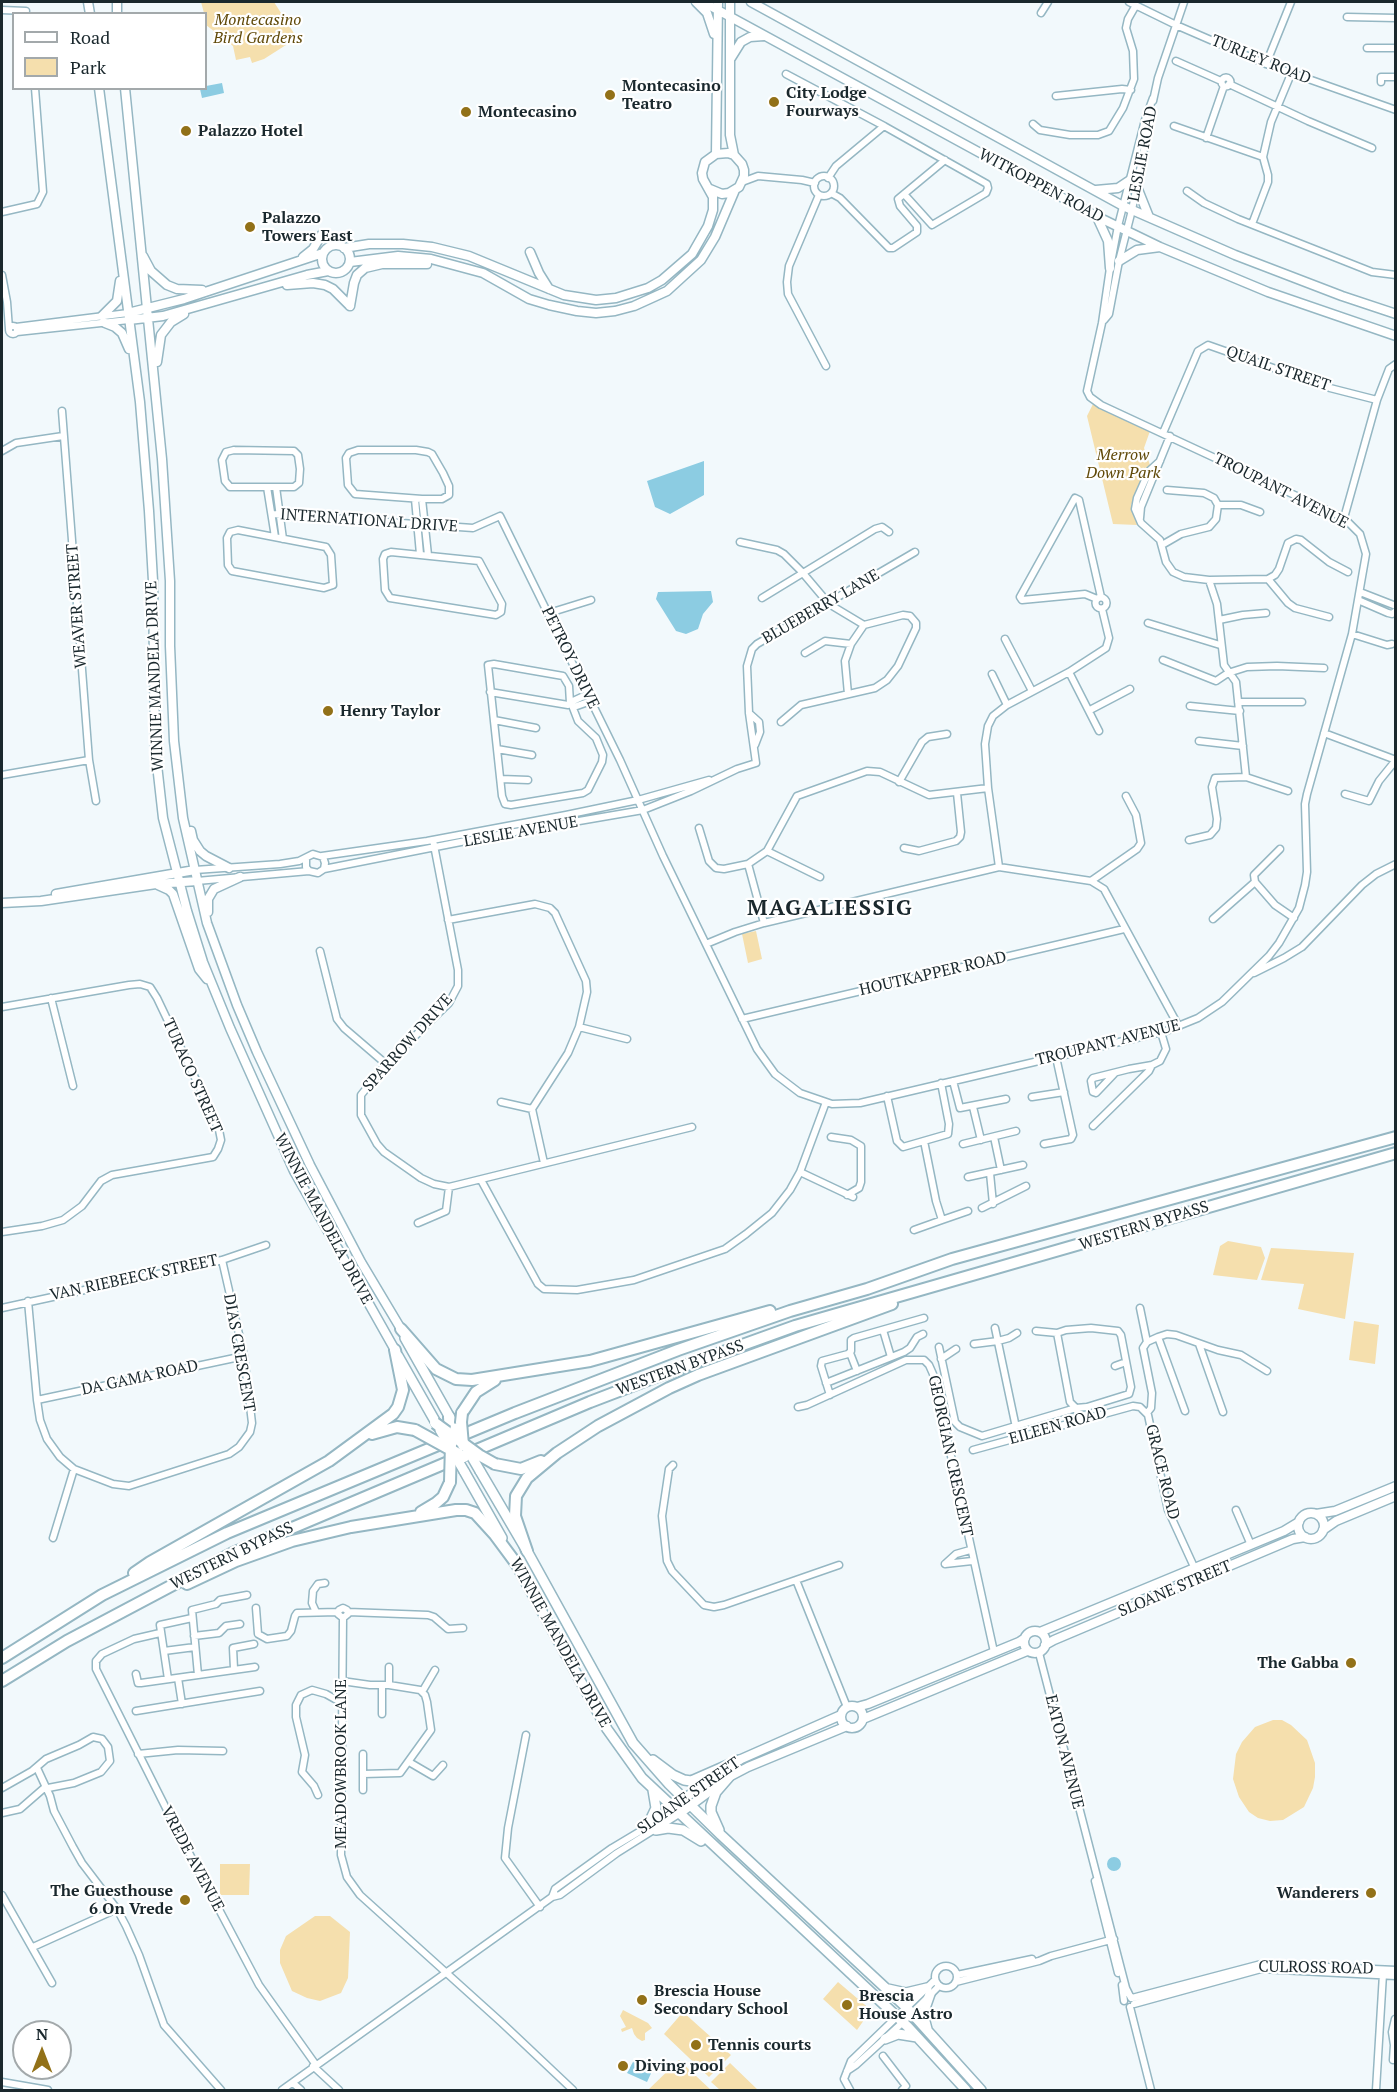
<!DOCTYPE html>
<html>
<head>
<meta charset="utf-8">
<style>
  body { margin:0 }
  #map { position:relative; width:1397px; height:2092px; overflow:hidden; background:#f2f9fc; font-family:"PT Serif",serif }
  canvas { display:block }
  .frame { position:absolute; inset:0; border:3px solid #1a282d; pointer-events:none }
  .legend { position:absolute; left:12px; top:12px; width:195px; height:78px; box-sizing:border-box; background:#fff; border:2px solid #a3a9ab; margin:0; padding:8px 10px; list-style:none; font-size:18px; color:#1a282d }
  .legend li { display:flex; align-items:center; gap:12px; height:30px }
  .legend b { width:30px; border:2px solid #a3a9ab }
  .north { position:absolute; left:12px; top:2020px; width:60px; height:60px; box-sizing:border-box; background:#fff; border:2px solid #a3a9ab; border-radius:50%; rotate:0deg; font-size:16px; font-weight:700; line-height:24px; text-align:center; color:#1a282d }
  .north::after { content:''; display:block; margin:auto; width:21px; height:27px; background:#927118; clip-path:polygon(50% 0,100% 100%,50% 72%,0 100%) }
</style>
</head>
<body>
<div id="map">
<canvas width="1397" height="2092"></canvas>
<div class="frame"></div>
<ul class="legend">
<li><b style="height:8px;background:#fff"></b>Road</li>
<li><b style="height:16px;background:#f5dfad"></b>Park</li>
</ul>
<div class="north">N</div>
</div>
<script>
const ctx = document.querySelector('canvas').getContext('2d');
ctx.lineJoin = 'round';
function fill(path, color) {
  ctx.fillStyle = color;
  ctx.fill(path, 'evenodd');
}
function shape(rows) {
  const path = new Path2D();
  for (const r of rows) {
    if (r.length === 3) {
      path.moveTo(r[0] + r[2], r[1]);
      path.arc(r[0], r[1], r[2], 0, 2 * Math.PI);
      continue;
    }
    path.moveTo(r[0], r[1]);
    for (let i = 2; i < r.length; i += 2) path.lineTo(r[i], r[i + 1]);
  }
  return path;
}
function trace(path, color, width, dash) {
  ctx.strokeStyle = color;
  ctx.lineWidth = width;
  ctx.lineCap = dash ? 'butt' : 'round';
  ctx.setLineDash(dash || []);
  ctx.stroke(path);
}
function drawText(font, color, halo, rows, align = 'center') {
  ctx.font = font + ' "PT Serif",serif';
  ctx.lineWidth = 4.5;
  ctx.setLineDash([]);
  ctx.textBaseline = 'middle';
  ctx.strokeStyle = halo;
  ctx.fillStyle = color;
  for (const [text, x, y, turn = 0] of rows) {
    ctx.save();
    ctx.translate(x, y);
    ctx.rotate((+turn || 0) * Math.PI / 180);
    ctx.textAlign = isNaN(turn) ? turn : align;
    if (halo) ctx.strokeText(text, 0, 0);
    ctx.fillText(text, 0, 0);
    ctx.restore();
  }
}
fill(shape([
  [201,2,274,2,297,38,264,59,252,63,250,57,236,60,233,46,206,25,206,14,204,13],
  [1093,404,1150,431,1144,448,1150,465,1131,505,1137,525,1113,524,1087,416],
  [756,931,762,959,748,963,742,934],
  [1228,1241,1261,1247,1265,1258,1257,1280,1213,1275,1220,1246],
  [1271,1248,1354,1253,1345,1319,1298,1309,1304,1284,1261,1280],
  [1354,1321,1379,1325,1375,1364,1349,1360],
  [1273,1720,1282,1720,1291,1725,1307,1740,1315,1763,1315,1777,1313,1788,1304,1807,1283,1820,1270,1821,1258,1818,1249,1812,1239,1797,1233,1779,1236,1754,1242,1742,1255,1727],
  [220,1864,250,1864,249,1895,220,1895],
  [315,1916,330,1916,350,1932,348,1978,341,1993,320,2001,307,1998,292,1991,280,1963,280,1950,286,1936],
  [838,1982,871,2010,857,2030,823,1999],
  [623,2010,648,2023,652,2028,645,2033,645,2040,642,2041,637,2038,634,2034,632,2028,622,2032,621,2029,626,2027,620,2016],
  [683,2012,731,2055,709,2077,664,2034],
  [679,2060,711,2090,648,2090],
  [730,2063,758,2090,720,2090,711,2082]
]), '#f5dfad');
fill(shape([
  [222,83,224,93,202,98,200,89,206,88,206,86],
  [704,461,704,495,670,514,655,507,647,481],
  [711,591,713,602,703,614,698,629,686,634,676,631,656,599,658,592],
  [1114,1864,7],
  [634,2060,653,2069,647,2082,627,2073]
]), '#8ccce2');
const street = shape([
  [1129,2,1176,25,1266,64,1396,110],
  [2,10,26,11],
  [1041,13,1048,2],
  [1347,17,1396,18],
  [1367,48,1396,48],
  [1176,61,1221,81],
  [1266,64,1291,2],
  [786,74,884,126],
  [1226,82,4.5],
  [1381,82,1381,77,1396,77],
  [1229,84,1308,121,1372,148],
  [1056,96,1122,89,1131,90],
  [1153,101,1158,78,1184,2],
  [1033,124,1040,130,1070,135,1098,135,1109,131,1123,108,1134,79,1133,51,1126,28,1128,19,1136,5],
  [1174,126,1263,157,1271,122,1291,74],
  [1206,138,1224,86],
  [824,186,10],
  [828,178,836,166,884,126,987,184,988,188,986,193,932,225,904,194],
  [742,182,758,176,802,180,815,183],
  [1187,191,1204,203,1238,219,1372,272,1396,275],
  [831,193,840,198,889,248,893,248,917,232,917,226,900,206,898,199,945,160],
  [819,195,789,266,787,282,788,294,826,366],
  [2,212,37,204,43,192,35,88],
  [1252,224,1268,182,1268,175,1263,157],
  [2,275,7,302,9,329],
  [1104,320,1109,314,1119,261,1132,210,1151,114],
  [13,330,4],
  [16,327,128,313],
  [17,332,129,320],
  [62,411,89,760,96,801],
  [1163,433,1198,351,1208,345,1330,388,1377,400],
  [234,450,294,451,298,455,300,469,299,483,294,487,230,487,225,481,222,460,226,452,234,450],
  [358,450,416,450,428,452,432,454,443,473,449,486,449,495,442,499,422,499,355,494,348,485,346,458,349,453,358,450],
  [2,451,16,443,63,436],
  [1160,461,1149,471,1137,498,1135,509,1141,523,1160,540,1166,562,1173,572,1184,577,1209,580,1268,579,1275,575,1279,569,1288,543,1296,539,1301,540,1329,562,1348,572],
  [267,487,275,537],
  [276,487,283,539],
  [415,499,420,554],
  [422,499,428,555],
  [1218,505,1241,505,1260,512],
  [272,514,473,528,500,516,620,760,663,856,757,1049,775,1074,800,1093,832,1104,860,1103,1166,1031,1198,1018,1222,1002,1269,956,1279,943,1299,908,1305,885,1307,872,1305,804,1307,794,1352,634,1366,554,1360,534,1344,518,1101,405,1090,397,1087,391,1102,323,1110,268,1118,226,1145,120,1153,98],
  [1140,518,1141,507,1170,436],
  [1344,518,1377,400,1389,369,1396,364],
  [238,530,326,547,331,555,333,585,324,588,232,571,228,565,227,538,230,532,238,530],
  [740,542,777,550,784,554,802,572,829,604,864,625],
  [1162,545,1181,534,1209,527,1216,519,1218,505,1214,498,1204,493,1167,490],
  [391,552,479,561,502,604,501,612,496,615,390,598,385,590,383,559,385,554,391,552],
  [1268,579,1288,603,1295,608,1329,617],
  [1209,580,1217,604,1224,665,1236,682,1246,777,1288,791],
  [1360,592,1396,606],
  [1101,603,5.5],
  [762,598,875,529,882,527,889,532],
  [1097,599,1085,594,1022,600,1020,597,1075,498,1079,500,1101,597],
  [1358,600,1388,613,1392,614,1396,611],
  [549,613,591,600],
  [1219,620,1243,615,1266,613],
  [1148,623,1220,645],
  [1352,634,1387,645,1392,644],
  [1005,639,1032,691],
  [805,653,825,641,851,644],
  [1163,660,1216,681,1228,673,1247,667,1277,666,1324,668],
  [1069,672,1099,731],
  [992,674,1007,705],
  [490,692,568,705],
  [848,694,845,661,851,644,864,625],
  [571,702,588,694],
  [1238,702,1302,702],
  [570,703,569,686,563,676,494,664,488,665,502,796,505,804,511,805,583,793,588,790,602,762,603,755,596,738,578,721,573,708],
  [1190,706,1240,711],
  [574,707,591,701],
  [1090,710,1130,689],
  [749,713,759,722,760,732,755,745],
  [494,720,536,728],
  [781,722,801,705,875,688,887,680,898,666,916,628,916,623,910,616,903,615,864,625],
  [1324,733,1396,760],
  [1199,741,1243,746],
  [497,749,532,755],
  [2,775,89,760],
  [501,779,528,780],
  [899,782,922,742,928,737,947,734],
  [1345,794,1369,801,1379,781,1396,760],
  [699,828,709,861,716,868,724,869,748,864,767,851,797,796,867,771,880,772,929,795,988,788],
  [433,840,458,970,458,986,449,1003,386,1064,361,1095,361,1115,377,1144,384,1152,421,1178,434,1184,449,1187,692,1127],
  [1189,840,1210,835,1216,828,1217,819,1212,787,1215,778,1246,777],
  [904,848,919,851,956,841,960,837,961,832,957,793],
  [767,851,820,877],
  [322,856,427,841,566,815,638,800,709,780],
  [748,864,764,923],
  [999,867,988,788,985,744,988,726,993,716,1007,705,1069,672,1106,648,1109,638,1102,609],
  [324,869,486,837,643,810,691,791,737,769,756,763,749,713,747,666,752,649,757,644,915,552],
  [195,870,280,864,299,861,313,854,323,857,325,863,324,869,318,873,309,871,306,867,306,858],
  [197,881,309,871],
  [1091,881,1137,849,1141,843,1136,815,1126,796],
  [1255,882,1275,905,1294,918],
  [1213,919,1255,882,1254,875,1280,849],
  [448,920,535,904,550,908,555,913,586,981,587,992,579,1027,568,1053,532,1109,544,1163],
  [706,944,735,932,764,923,999,867,1091,881,1104,889,1179,1027],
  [320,951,337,1019,344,1028,386,1064],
  [1254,973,1284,958,1302,947,1362,885,1376,874,1396,864],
  [51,998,73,1086],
  [2,1007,129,985,140,984,150,987,157,998,208,1105,219,1130,221,1140,218,1149,213,1157,112,1175,101,1181,82,1206,63,1220,42,1226,2,1232],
  [742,1019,1124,929],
  [579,1027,627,1039],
  [1115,1073,1096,1093,1093,1092,1091,1081,1093,1078,1129,1069,1152,1065,1160,1061,1166,1049,1161,1032],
  [953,1081,960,1108,1006,1099],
  [887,1096,897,1141,903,1147,948,1134,949,1124,941,1083],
  [1032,1097,1064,1092],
  [501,1102,532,1109],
  [973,1107,981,1140],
  [1093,1126,1149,1071,1152,1065],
  [831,1137,851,1140,861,1146,861,1182,859,1188,847,1195],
  [994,1137,1001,1170],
  [963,1144,1016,1131],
  [1044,1144,1071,1139,1073,1135,1056,1057],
  [800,1172,853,1197],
  [990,1173,993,1204],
  [968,1177,1023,1165],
  [481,1180,538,1284,544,1289,577,1290,634,1280,725,1249,746,1234,772,1213,790,1190,800,1172,826,1102],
  [982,1208,1026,1186],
  [942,1220,968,1211],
  [418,1223,446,1211,449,1187],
  [914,1230,942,1220,936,1201,924,1141],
  [28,1301,37,1400,40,1420,47,1439,60,1457,74,1469,113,1484,129,1486,229,1454,239,1447,250,1432,252,1423,244,1356,222,1260],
  [2,1308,222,1260,266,1245],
  [1140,1308,1147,1342],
  [995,1328,1018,1437],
  [883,1330,891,1357],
  [1057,1333,1070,1402,1076,1408,1080,1420],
  [1158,1337,1185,1411],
  [974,1344,998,1341,1009,1338,1017,1333],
  [1199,1344,1223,1412],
  [939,1347,955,1422,960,1427,982,1436,1076,1408,1087,1407,1129,1394,1131,1387,1121,1335,1118,1331,1091,1328,1066,1330,1057,1333,1036,1331],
  [850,1353,857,1371],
  [941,1359,956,1349],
  [1115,1366,1126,1362],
  [826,1383,904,1352,910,1348,917,1337,923,1334],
  [830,1395,821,1366,822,1361,848,1354,851,1351,851,1340,854,1338,924,1318],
  [37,1400,244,1356],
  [798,1407,807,1405,906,1360,924,1360,929,1365,933,1374,994,1652],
  [1147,1413,1151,1408,1152,1393,1143,1348,1147,1342,1158,1337,1167,1334,1176,1335,1218,1350,1241,1355,1267,1371],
  [973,1450,1133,1406,1140,1407,1148,1415,1168,1510,1195,1569],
  [673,1465,669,1469,662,1516,667,1561,672,1571,704,1605,714,1607,724,1605,839,1565],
  [1236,1510,1251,1545],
  [53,1538,74,1469],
  [945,1564,956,1554,970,1550],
  [945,1564,972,1561],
  [796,1580,847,1707],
  [256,1608,258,1634,267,1639,287,1636,291,1631,295,1616,297,1613,338,1612],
  [316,1612,312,1603,313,1591,318,1584,325,1583],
  [348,1612,428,1615,434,1617,448,1629,463,1628],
  [343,1618,348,1614,347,1610,343,1608,339,1610,338,1614,343,1618,341,1855,347,1877,360,1895,502,2023,573,2090],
  [160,1633,134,1639,102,1654,96,1661,96,1669,178,1832,259,1985,316,2065],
  [194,1636,219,1633,226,1626,240,1624],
  [164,1651,195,1647],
  [1039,1653,1126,1988,1131,1998],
  [389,1667,389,1685],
  [234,1669,233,1648,254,1644],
  [136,1674,138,1683,141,1683,255,1667],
  [198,1675,192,1610,216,1604,220,1600,247,1595],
  [178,1678,182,1704],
  [168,1679,160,1625,192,1618],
  [342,1681,370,1685,389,1685,420,1690,425,1695,427,1702,431,1730,400,1773,363,1774,363,1754],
  [382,1685,382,1714],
  [422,1692,435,1670],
  [136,1711,260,1691],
  [526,1735,508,1828,505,1858,540,1907],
  [138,1754,178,1750,223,1751],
  [409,1762,433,1776,443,1765],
  [37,1768,50,1796,54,1811,73,1847,82,1863,117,1909,126,1926,139,1955,164,2025,221,2090],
  [2,1788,32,1771,46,1759,79,1745,93,1737,102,1739,108,1747,110,1761,101,1772,74,1783,43,1789,20,1809,2,1813],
  [363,1790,363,1774],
  [318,1795,314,1786,302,1772,305,1755,296,1717,296,1705,301,1695,312,1690,326,1694,342,1703],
  [1095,1881,1118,1973],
  [2,1895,52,1983],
  [552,1897,555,1889,612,1848,647,1827,672,1807],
  [33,1947,117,1909],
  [946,1977,11],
  [957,1975,1032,1959],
  [956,1982,1039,1961,1051,1956,1114,1939],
  [1122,1985,1124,2001],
  [1132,1998,1261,1964,1396,1970],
  [1134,2004,1261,1969,1396,1976],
  [1130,2007,1151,2090],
  [883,2056,906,2086,902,2090],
  [1393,2060,1394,2045,1392,2032,1395,2019],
  [313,2066,339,2090],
  [847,2071,856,2065,902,2023,939,1986],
  [2,2082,48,2090],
  [293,2083,301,2090],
  [282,2090,552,1897,560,1895,617,1853,679,1814],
  [850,2090,844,2079,851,2061,935,1980],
  [1376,2090,1383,1974]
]);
const secondary = shape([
  [88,2,90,14],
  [117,2,117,14],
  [696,2,707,13,714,34],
  [703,2,1096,216,1160,247,1268,292,1396,336],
  [730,2,730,135,734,155],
  [751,2,1123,206,1235,255,1342,296,1396,314],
  [731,58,741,42,750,37,764,36],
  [99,88,140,402,149,511,153,581,155,747,163,818,187,911,203,962,230,1028,294,1171,395,1350],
  [125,88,162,459,170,581,170,646,174,741,183,818,207,923,237,1005,257,1052,310,1165,361,1262,401,1329],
  [716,154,718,2],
  [1137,187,1149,217],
  [1096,190,1118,188,1130,180],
  [1097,217,1108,241,1110,268],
  [336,259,14],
  [344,248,369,244,403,244,432,247,469,256,564,295,596,300,616,298,648,288,662,280,692,254,708,226,713,210,713,197,703,179,702,173,705,162,716,154,728,153,734,155,742,164,744,170,744,176,739,187,729,193,722,194,710,189],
  [530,252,539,273,549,289],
  [143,256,151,271,167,285,177,289,202,290],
  [303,257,313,249,322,234],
  [1119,261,1137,250,1160,247],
  [350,262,398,256,431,259,483,273,529,299,549,305,577,311,596,313,615,311,634,306,667,291,701,260,715,237,735,190],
  [287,285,313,283,325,285,333,289,350,306],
  [350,306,354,283,357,275,365,268,382,264,427,264],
  [128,313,184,299,323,253],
  [102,316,117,301,120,281],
  [129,320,163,316,307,275,328,271],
  [105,323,115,327,122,333,129,349],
  [157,362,161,335,171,322,184,314],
  [191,831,193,840,200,851,206,856,229,868],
  [158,885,169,890,173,894,199,969,207,979],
  [56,894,195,870],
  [2,903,41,901,156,884,197,881],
  [208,912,208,899,214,889,240,877],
  [1311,1526,13],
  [1316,1514,1335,1511,1396,1486],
  [1323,1530,1336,1521,1396,1496],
  [1035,1642,11],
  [1040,1632,1284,1531,1299,1522],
  [1045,1645,1054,1640,1293,1539,1305,1537],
  [852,1717,11],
  [857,1707,868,1704,1019,1642,1025,1638],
  [863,1719,1027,1651],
  [672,1807,739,1760,841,1715],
  [679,1814,729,1777,748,1767,847,1726]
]);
const primary = shape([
  [405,1338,453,1423],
  [398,1356,439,1428],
  [464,1471,502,1538],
  [480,1471,527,1551,633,1743,669,1784,721,1835,907,2008,981,2090],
  [514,1561,607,1729,642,1778,908,2027,966,2090],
  [653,1760,673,1775,684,1780,691,1781,739,1760],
  [647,1827,656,1808,653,1790],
  [656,1830,668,1828,683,1830,701,1841],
  [719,1830,711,1812,711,1806,716,1792,729,1777],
  [888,1989,906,1993,927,1988],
  [927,2029,923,2014,930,1994],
  [885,2039,898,2034,917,2037]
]);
const highway = shape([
  [401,1329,436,1369,456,1379,472,1380,590,1361,770,1311],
  [462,1413,476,1392,495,1380],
  [449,1417,450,1433],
  [372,1434,397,1427,415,1430],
  [495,1464,521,1469,541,1461],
  [421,1512,436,1503,443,1497,450,1482],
  [527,1551,515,1516,516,1496,527,1478,557,1453,598,1426,669,1388,698,1375,892,1304],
  [134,1573,150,1562,329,1461,393,1414,398,1407,403,1390,395,1350],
  [187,1584,236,1561,292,1541,351,1527,456,1510,466,1510,475,1513,495,1535,518,1566],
  [2,1658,102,1595,227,1533,515,1413,678,1350,790,1311,867,1289,952,1259,1396,1137],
  [2,1681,67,1641,233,1553,590,1402,684,1366,795,1326,1396,1153]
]);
trace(street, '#95b7c3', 9);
trace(secondary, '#95b7c3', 11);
trace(primary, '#95b7c3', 12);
trace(highway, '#95b7c3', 14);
trace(street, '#fff', 6);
trace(secondary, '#fff', 8);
trace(primary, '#fff', 9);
trace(highway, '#fff', 10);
const primaryBridge = shape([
  [455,1428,480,1471],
  [440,1430,464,1471]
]);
const highwayBridge = shape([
  [462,1413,461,1422,463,1445],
  [435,1423,479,1455,495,1464],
  [415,1430,464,1457],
  [450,1482,451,1444]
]);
trace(primaryBridge, '#95b7c3', 12, []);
trace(highwayBridge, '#95b7c3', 14, []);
trace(primaryBridge, '#fff', 9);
trace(highwayBridge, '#fff', 10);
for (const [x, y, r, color] of [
  [610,95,6,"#927118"],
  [774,102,6,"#927118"],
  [466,112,6,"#927118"],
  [186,131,6,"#927118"],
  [250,227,6,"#927118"],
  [328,711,6,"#927118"],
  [1351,1663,6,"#927118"],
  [1371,1893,6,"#927118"],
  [185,1900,6,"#927118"],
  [642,2000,6,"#927118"],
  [847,2005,6,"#927118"],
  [696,2045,6,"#927118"],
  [623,2066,6,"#927118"]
]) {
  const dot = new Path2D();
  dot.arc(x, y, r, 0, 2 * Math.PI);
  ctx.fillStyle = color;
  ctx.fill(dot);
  trace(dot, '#fff', 2);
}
drawText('italic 16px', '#604908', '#fff', [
  ["Montecasino",258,20],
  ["Bird Gardens",258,38],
  ["Merrow",1123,455],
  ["Down Park",1123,473]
]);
drawText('16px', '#1a282d', '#fff', [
  ["TURLEY ROAD",1261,60,22],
  ["LESLIE ROAD",1143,154,-79],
  ["WITKOPPEN ROAD",1041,186,28],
  ["QUAIL STREET",1278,369,19],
  ["TROUPANT AVENUE",1281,491,27],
  ["INTERNATIONAL DRIVE",369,521,4],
  ["WEAVER STREET",77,606,-94],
  ["BLUEBERRY LANE",821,607,-30],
  ["PETROY DRIVE",570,658,64],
  ["WINNIE MANDELA DRIVE",155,676,-92],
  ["LESLIE AVENUE",521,832,-10],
  ["HOUTKAPPER ROAD",933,974,-13],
  ["SPARROW DRIVE",408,1043,-48],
  ["TROUPANT AVENUE",1108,1043,-14],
  ["TURACO STREET",192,1076,66],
  ["WINNIE MANDELA DRIVE",323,1219,62],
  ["WESTERN BYPASS",1144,1226,-17],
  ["VAN RIEBEECK STREET",134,1278,-12],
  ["DIAS CRESCENT",239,1353,80],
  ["WESTERN BYPASS",680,1368,-20],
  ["DA GAMA ROAD",140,1378,-12],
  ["EILEEN ROAD",1058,1426,-16],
  ["GEORGIAN CRESCENT",950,1456,78],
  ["GRACE ROAD",1162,1472,76],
  ["WESTERN BYPASS",232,1556,-26],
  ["SLOANE STREET",1175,1589,-23],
  ["WINNIE MANDELA DRIVE",560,1643,61],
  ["EATON AVENUE",1064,1752,76],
  ["MEADOWBROOK LANE",341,1764,-90],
  ["SLOANE STREET",689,1796,-35],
  ["VREDE AVENUE",192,1859,62],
  ["CULROSS ROAD",1316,1968,1]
]);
drawText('bold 16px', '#1a282d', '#fff', [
  ["Montecasino",622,86],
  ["Teatro",622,104],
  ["City Lodge",786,93],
  ["Fourways",786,111],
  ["Montecasino",478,112],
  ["Palazzo Hotel",198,131],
  ["Palazzo",262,218],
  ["Towers East",262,236],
  ["Henry Taylor",340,711],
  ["The Gabba",1339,1663,"right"],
  ["The Guesthouse",173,1891,"right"],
  ["6 On Vrede",173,1909,"right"],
  ["Wanderers",1359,1893,"right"],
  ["Brescia House",654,1991],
  ["Secondary School",654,2009],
  ["Brescia",859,1996],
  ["House Astro",859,2014],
  ["Tennis courts",708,2045],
  ["Diving pool",635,2066]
], 'left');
ctx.letterSpacing = '1.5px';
drawText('bold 22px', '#1a282d', '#fff', [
  ["MAGALIESSIG",830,909]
]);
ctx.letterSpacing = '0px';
</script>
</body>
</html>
